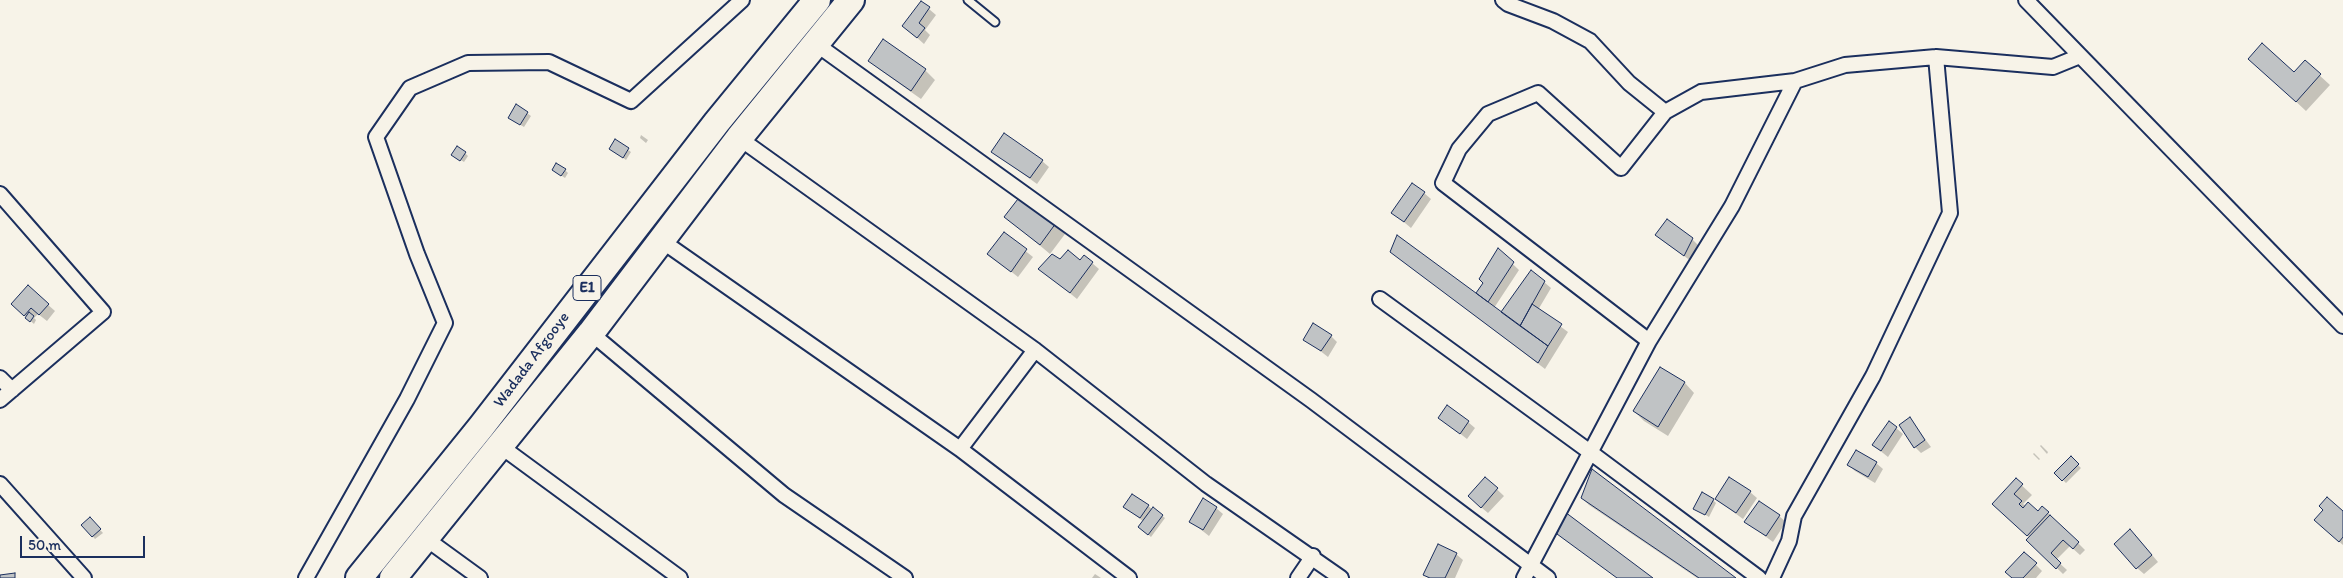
<!DOCTYPE html>
<html>
<head>
<meta charset="utf-8">
<style>
  body { margin:0 }
  #map { position:relative; width:2343px; height:578px; overflow:hidden; background:#f7f3e8; font-family:Itim,sans-serif }
  canvas { display:block }
  .scale { position:absolute; left:20px; top:536px; width:125px; height:22px; box-sizing:border-box; border:2px solid #1b2f5e; border-top:0; padding-left:6px; font-size:15px; line-height:18px; white-space:nowrap; color:#1b2f5e; -webkit-text-stroke:4px #f7f3e8; paint-order:stroke }
</style>
</head>
<body>
<div id="map">
<canvas width="2343" height="578"></canvas>
<div class="scale">50 m</div>
</div>
<script>
const ctx = document.querySelector('canvas').getContext('2d');
ctx.lineJoin = 'round';
function fill(path, color) {
  ctx.fillStyle = color;
  ctx.fill(path, 'evenodd');
}
function shape(rows) {
  const path = new Path2D();
  for (const r of rows) {
    path.moveTo(r[0], r[1]);
    for (let i = 2; i < r.length; i += 2) path.lineTo(r[i], r[i + 1]);
  }
  return path;
}
function trace(path, color, width, dash) {
  ctx.strokeStyle = color;
  ctx.lineWidth = width;
  ctx.lineCap = dash ? 'butt' : 'round';
  ctx.setLineDash(dash || []);
  ctx.stroke(path);
}
function drawText(font, color, halo, rows, align = 'center') {
  ctx.font = font + ' Itim,sans-serif';
  ctx.lineWidth = 4;
  ctx.setLineDash([]);
  ctx.textBaseline = 'middle';
  ctx.strokeStyle = halo;
  ctx.fillStyle = color;
  for (const [text, x, y, turn = 0] of rows) {
    ctx.save();
    ctx.translate(x, y);
    ctx.rotate((+turn || 0) * Math.PI / 180);
    ctx.textAlign = isNaN(turn) ? turn : align;
    if (halo) ctx.strokeText(text, 0, 0);
    ctx.fillText(text, 0, 0);
    ctx.restore();
  }
}
fill(shape([
  [922,3,936,15,925,30,930,35,924,44,904,26],
  [883,41,925,70,935,80,921,99,880,70,870,60],
  [2305,62,2330,85,2306,111,2260,68,2294,74],
  [517,106,531,116,524,127,512,120],
  [641,135,648,140,646,143,640,138],
  [616,141,631,152,626,160,611,149],
  [993,152,1042,161,1049,167,1037,184],
  [465,153,468,156,464,162,454,156],
  [553,170,565,170,568,173,565,178],
  [1424,193,1431,199,1411,228,1393,213],
  [1006,217,1056,224,1065,234,1050,254],
  [1004,234,1033,257,1018,277,989,254],
  [1692,239,1699,246,1691,261,1663,241],
  [1498,250,1519,270,1494,308,1502,314,1544,282,1551,288,1538,310,1568,332,1545,369,1391,251,1476,295,1484,283],
  [1061,260,1092,263,1099,269,1077,299,1040,269],
  [28,287,55,311,47,321,38,314,34,318,36,320,34,324,19,311],
  [1331,336,1337,342,1328,357,1305,339],
  [1660,369,1685,383,1694,393,1668,436,1644,421,1634,411],
  [1440,418,1468,422,1475,428,1467,439],
  [1910,419,1931,447,1921,453,1915,447],
  [1896,428,1903,434,1888,457,1873,445],
  [2041,445,2048,452,2047,454,2040,446],
  [2034,453,2040,459,2039,460,2033,454],
  [2071,458,2081,468,2066,483,2056,473],
  [1876,463,1883,469,1875,483,1855,471,1849,465],
  [1485,478,1504,496,1488,513,1476,503],
  [2016,480,2032,495,2023,504,2038,513,2048,513,2085,550,2080,555,2070,546,2056,560,2067,570,2063,574,2028,540,2030,538,2003,514],
  [1750,492,1757,498,1743,519,1716,499],
  [1582,498,1734,578,1697,578,1589,505],
  [1713,500,1716,503,1709,517,1695,508],
  [1148,506,1165,518,1151,537,1143,530,1144,522,1125,507],
  [1216,508,1223,514,1209,536,1190,521],
  [2325,510,2343,513,2343,545,2322,527],
  [1779,516,1786,522,1773,542,1746,522],
  [90,519,103,533,95,539,83,525],
  [2137,537,2158,562,2144,574,2137,568],
  [2024,553,2042,571,2036,578,2013,578],
  [1456,554,1463,560,1455,578,1428,578,1425,575],
  [1095,574,1101,578,1092,578]
]), '#0003');
const building = shape([
  [921,1,930,7,919,23,925,28,917,38,902,26,921,1],
  [883,39,926,69,911,91,868,61,883,39],
  [2262,43,2294,72,2305,60,2321,74,2296,102,2248,59,2262,43],
  [516,104,528,112,520,125,508,118,516,104],
  [1004,133,1043,160,1030,178,991,152,1004,133],
  [615,139,629,148,623,158,609,149,615,139],
  [457,146,466,152,460,161,451,155,457,146],
  [556,163,566,169,561,176,552,170,556,163],
  [1412,183,1425,192,1404,222,1391,213,1412,183],
  [1021,195,1056,223,1040,245,1004,217,1021,195],
  [1667,219,1693,238,1684,256,1655,235,1667,219],
  [1004,232,1027,249,1011,272,987,254,1004,232],
  [1397,235,1548,346,1538,363,1390,252,1397,235],
  [1498,248,1514,262,1488,302,1476,293,1483,283,1479,279,1498,248],
  [1068,250,1080,260,1084,255,1093,262,1070,293,1038,269,1052,254,1060,259,1068,250],
  [1531,270,1545,281,1520,326,1501,312,1531,270],
  [28,285,49,304,39,315,31,308,24,316,11,304,28,285],
  [1532,304,1562,324,1548,346,1520,326,1532,304],
  [29,312,34,316,30,322,25,318,29,312],
  [1313,323,1332,335,1321,351,1303,340,1313,323],
  [1660,367,1685,382,1658,427,1633,411,1660,367],
  [1447,405,1469,421,1460,434,1438,418,1447,405],
  [1910,417,1925,440,1914,448,1899,425,1910,417],
  [1889,421,1897,427,1881,451,1872,445,1889,421],
  [1856,450,1877,462,1868,477,1847,465,1856,450],
  [2071,456,2079,464,2062,481,2054,473,2071,456],
  [1592,469,1736,578,1699,578,1581,498,1592,469],
  [1485,477,1498,488,1481,508,1468,496,1485,477],
  [1729,477,1751,491,1736,513,1715,499,1729,477],
  [2016,478,2023,484,2014,494,2022,501,2019,504,2023,508,2028,502,2038,511,2042,506,2049,512,2027,536,1992,504,2016,478],
  [1702,492,1714,499,1705,515,1693,509,1702,492],
  [1132,494,1149,505,1140,518,1123,507,1132,494],
  [2327,497,2343,511,2343,537,2339,542,2314,520,2323,510,2319,506,2327,497],
  [1203,498,1217,507,1203,530,1189,522,1203,498],
  [1759,501,1780,515,1766,536,1744,522,1759,501],
  [1153,507,1163,515,1148,535,1138,527,1153,507],
  [1565,512,1653,578,1617,578,1557,534,1565,512],
  [2050,515,2079,542,2073,549,2063,540,2051,553,2061,563,2056,569,2026,540,2050,515],
  [90,517,101,529,92,537,81,525,90,517],
  [2130,529,2152,555,2136,569,2114,544,2130,529],
  [1438,544,1457,553,1445,578,1430,578,1423,575,1438,544],
  [2024,552,2037,563,2023,578,2012,578,2005,572,2024,552],
  [15,573,15,578,0,578,0,575,15,573]
]);
fill(building, '#c0c3c5');
trace(building, '#1b2f5e', 1);
const lane = shape([
  [968,0,995,22]
]);
const street = shape([
  [1503,0,1508,4,1553,21,1590,41,1629,83,1665,112],
  [2026,0,2343,326],
  [816,44,1311,400,1548,578],
  [739,138,1035,350,1206,484,1341,578],
  [0,194,103,312,0,400],
  [662,241,960,449,1129,578],
  [1380,299,1590,452,1759,578],
  [591,333,784,495,905,578],
  [1649,341,1443,183,1459,149,1488,114,1538,93,1621,168,1665,112,1701,92,1795,81,1845,65,1936,57,2053,67,2080,56],
  [0,378,12,390],
  [499,445,680,578],
  [960,449,1035,350],
  [0,484,84,578],
  [425,538,480,578],
  [306,578,407,399,445,323,417,254,376,137,410,88,468,63,549,62,631,101,742,0],
  [1298,578,1313,556],
  [1524,578,1649,341,1732,206,1795,81],
  [1772,578,1789,541,1794,516,1873,376,1950,213,1936,57]
]);
const highway = shape([
  [359,578,481,427,717,122,817,0],
  [393,578,591,333,739,138,851,0]
]);
trace(lane, '#1b2f5e', 11);
trace(street, '#1b2f5e', 18);
trace(highway, '#1b2f5e', 30);
trace(lane, '#f7f3e8', 7);
trace(street, '#f7f3e8', 14);
trace(highway, '#f7f3e8', 26);
for (const [x, y, w] of [
  [587,288,28]
]) {
  const box = new Path2D();
  box.roundRect(x - w / 2, y - 12.5, w, 25, 4);
  ctx.fillStyle = '#f7f3e8';
  ctx.fill(box);
  trace(box, '#1b2f5e', 1);
}
drawText('bold 15px', '#1b2f5e', null, [
  ["E1",587,288]
]);
drawText('16px', '#1b2f5e', '#f7f3e8', [
  ["Wadada Afgooye",532,360,-53]
]);
</script>
</body>
</html>
